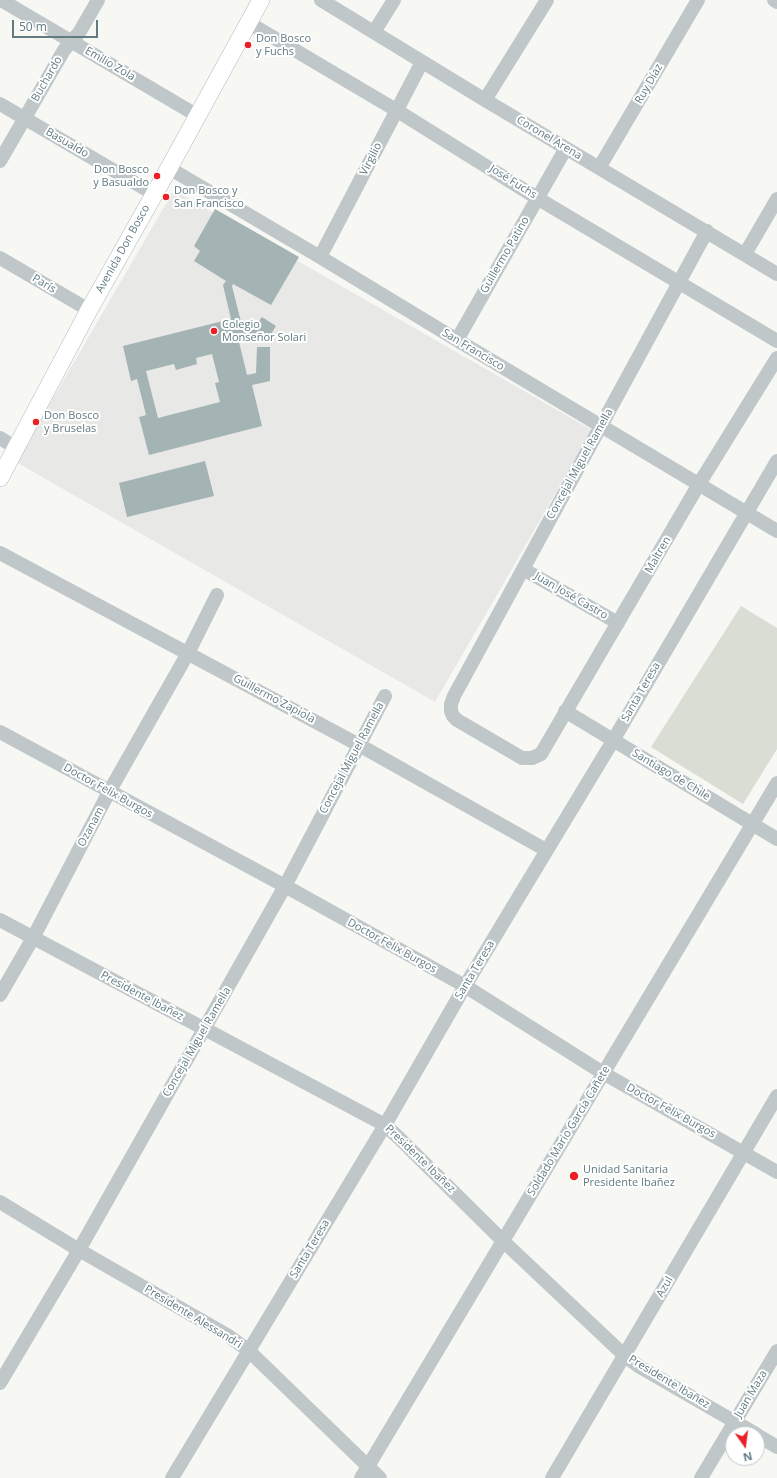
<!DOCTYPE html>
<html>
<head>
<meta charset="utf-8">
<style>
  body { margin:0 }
  #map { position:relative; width:777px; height:1478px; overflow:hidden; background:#f7f7f4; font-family:"Open Sans",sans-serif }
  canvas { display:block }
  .north { position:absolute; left:725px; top:1426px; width:40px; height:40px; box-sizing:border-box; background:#fff; border:1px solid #c0cacd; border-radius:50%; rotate:166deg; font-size:11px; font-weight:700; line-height:16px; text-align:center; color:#617b81 }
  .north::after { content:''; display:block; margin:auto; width:14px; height:18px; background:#ec1f27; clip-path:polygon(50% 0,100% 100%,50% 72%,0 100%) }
  .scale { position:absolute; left:12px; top:20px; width:86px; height:18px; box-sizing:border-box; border:2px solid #617b81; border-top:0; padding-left:5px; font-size:12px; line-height:14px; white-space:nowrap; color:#617b81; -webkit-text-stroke:3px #fff; paint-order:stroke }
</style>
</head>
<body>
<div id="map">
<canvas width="777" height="1478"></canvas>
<div class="north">N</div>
<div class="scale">50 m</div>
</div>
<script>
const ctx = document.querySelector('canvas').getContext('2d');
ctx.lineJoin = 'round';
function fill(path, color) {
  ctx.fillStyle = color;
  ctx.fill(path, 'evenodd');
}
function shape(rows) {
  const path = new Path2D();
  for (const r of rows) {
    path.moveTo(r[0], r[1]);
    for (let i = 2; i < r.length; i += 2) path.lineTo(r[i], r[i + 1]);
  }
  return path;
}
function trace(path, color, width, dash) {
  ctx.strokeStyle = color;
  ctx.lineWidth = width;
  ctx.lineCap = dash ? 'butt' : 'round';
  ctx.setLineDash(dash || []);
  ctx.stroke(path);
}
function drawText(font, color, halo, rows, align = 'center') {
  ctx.font = font + ' "Open Sans",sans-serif';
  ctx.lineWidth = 4;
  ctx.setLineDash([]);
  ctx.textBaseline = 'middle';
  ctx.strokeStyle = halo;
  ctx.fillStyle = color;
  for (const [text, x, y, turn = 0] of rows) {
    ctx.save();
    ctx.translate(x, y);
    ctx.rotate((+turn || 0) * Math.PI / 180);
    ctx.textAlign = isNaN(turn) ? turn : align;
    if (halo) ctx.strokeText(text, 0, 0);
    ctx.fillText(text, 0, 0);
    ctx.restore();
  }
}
fill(shape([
  [174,190,592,430,435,702,16,462]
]), '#e8e8e7');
fill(shape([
  [741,606,777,628,777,749,743,804,651,747]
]), '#d9ddd3');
fill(shape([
  [215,209,299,257,271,305,233,284,232,286,243,330,247,332,252,330,262,317,276,326,266,342,257,337,239,342,247,375,256,373,257,347,270,347,270,381,252,385,262,426,149,455,139,417,146,415,137,379,131,381,123,346,231,319,223,285,226,281,194,261,200,251,194,246],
  [212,354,219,382,215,383,220,402,158,418,146,371,174,364,176,370,197,364,196,358],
  [205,461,214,496,127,517,119,483]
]), '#a4b3b4');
const major = shape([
  [0,478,89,310,169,168,261,0]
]);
trace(major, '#b1babc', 18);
trace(shape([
  [1,0,198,116],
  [321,0,485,100,777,274],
  [774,0,777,2],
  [249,23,396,110,537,198,777,341],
  [374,32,394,0],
  [485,100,547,0],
  [0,104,154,194],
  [0,161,64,50,79,33,98,0],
  [169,168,320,257,457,340,777,531],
  [599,168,698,0],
  [707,231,454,696,451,704,451,711,453,716,457,720,522,758,532,758,541,754,699,484,777,358],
  [745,254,777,199],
  [320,257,422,62],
  [0,258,89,310],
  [457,340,566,148],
  [0,438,16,448],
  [0,553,359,745,546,850],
  [523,569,618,623],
  [565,711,777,839],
  [0,732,285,886,465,986,603,1073,777,1172],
  [0,920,385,1125,399,1138,503,1241,625,1356,640,1367,756,1434],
  [0,995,33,938,109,792,188,653,217,595],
  [0,1202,79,1250,227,1335,248,1350,380,1478],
  [0,1383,79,1250,285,886,385,696],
  [757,1435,777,1447],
  [172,1478,385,1125,465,986,614,739,777,461],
  [361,1478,777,783],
  [552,1478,777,1096],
  [701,1478,777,1351]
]), '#c0c7c9', 14);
trace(major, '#fff', 17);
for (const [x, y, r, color] of [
  [248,45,4,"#ec1f27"],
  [157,176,4,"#ec1f27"],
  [166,197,4,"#ec1f27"],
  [214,331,4,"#ec1f27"],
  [36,422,4,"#ec1f27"],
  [574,1176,5,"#ec1f27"]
]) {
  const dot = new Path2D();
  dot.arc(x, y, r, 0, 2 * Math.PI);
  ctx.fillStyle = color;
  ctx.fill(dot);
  trace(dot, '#fff', 1.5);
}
drawText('11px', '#617b81', '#fff', [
  ["Don Bosco",256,39],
  ["y Fuchs",256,52],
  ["Don Bosco",149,170,"right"],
  ["y Basualdo",149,183,"right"],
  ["Don Bosco y",174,191],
  ["San Francisco",174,204],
  ["Colegio",222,325],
  ["Monseñor Solari",222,338],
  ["Don Bosco",44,416],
  ["y Bruselas",44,429],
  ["Unidad Sanitaria",583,1170],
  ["Presidente Ibañez",583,1183]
], 'left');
drawText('11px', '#617b81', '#fff', [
  ["Emilio Zola",110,64,30],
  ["Buchardo",47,79,-60],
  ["Ruy Díaz",649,84,-60],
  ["Coronel Arena",549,138,31],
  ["Basualdo",67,143,30],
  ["Virgilio",371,159,-63],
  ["José Fuchs",513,182,32],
  ["Avenida Don Bosco",123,249,-61],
  ["Guillermo Patino",505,255,-60],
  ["París",44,284,31],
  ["San Francisco",473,350,31],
  ["Concejal Miguel Ramella",580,464,-61],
  ["Maltren",658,555,-60],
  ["Juan José Castro",571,596,30],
  ["Santa Teresa",641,692,-60],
  ["Guillermo Zapiola",274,699,28],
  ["Concejal Miguel Ramella",352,758,-62],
  ["Santiago de Chile",671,775,31],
  ["Doctor Felix Burgos",108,791,29],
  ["Ozanam",91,827,-62],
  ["Doctor Felix Burgos",392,946,29],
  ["Santa Teresa",475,970,-59],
  ["Presidente Ibañez",142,996,28],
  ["Concejal Miguel Ramella",197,1042,-60],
  ["Doctor Felix Burgos",671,1111,29],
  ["Soldado Mario García Cañete",569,1131,-59],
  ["Presidente Ibañez",420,1159,44],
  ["Santa Teresa",310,1249,-59],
  ["Azul",665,1287,-60],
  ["Presidente Alessandri",193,1317,31],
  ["Presidente Ibañez",669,1382,31],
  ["Juan Maza",751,1394,-59]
]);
</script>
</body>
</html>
